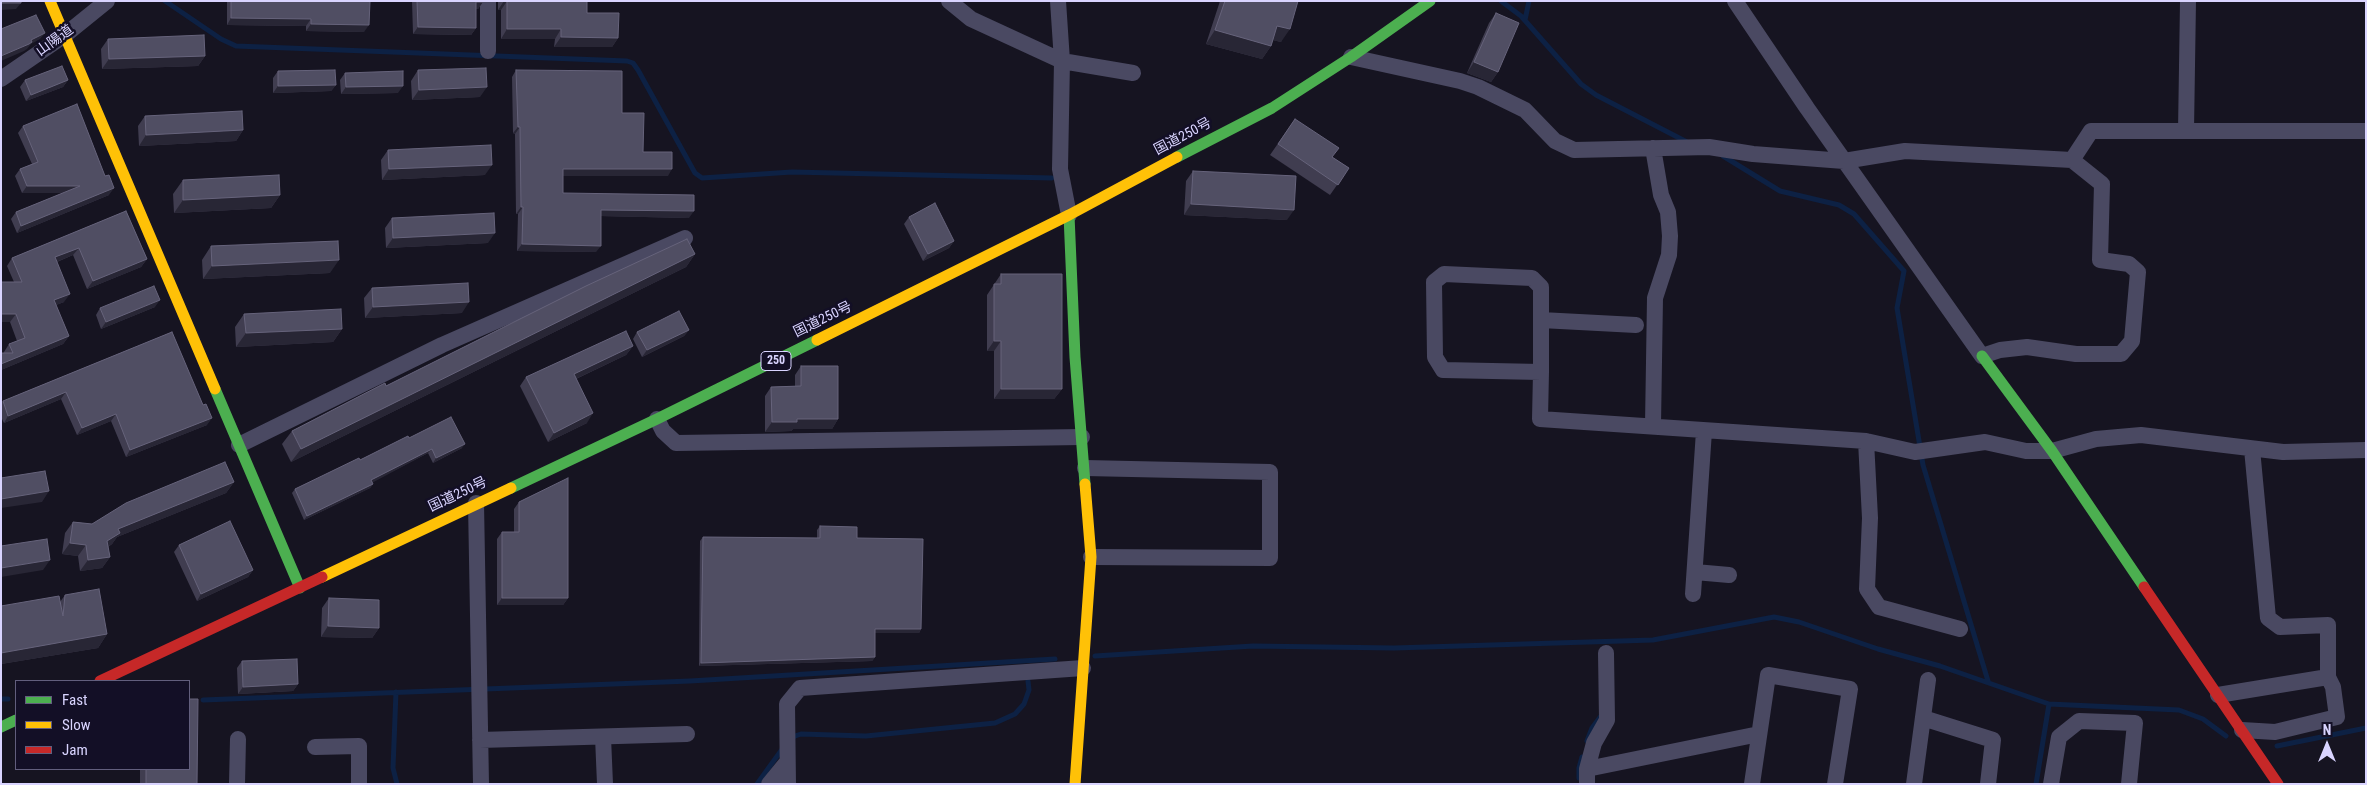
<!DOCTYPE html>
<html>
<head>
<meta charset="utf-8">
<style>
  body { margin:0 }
  #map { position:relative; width:2367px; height:785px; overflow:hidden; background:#161421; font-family:"Roboto Condensed",sans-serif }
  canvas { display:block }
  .frame { position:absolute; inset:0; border:2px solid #d9d4ff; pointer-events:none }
  .legend { position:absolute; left:15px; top:680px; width:175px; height:90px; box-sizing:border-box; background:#130f26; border:1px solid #625e7d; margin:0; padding:6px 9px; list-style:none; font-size:15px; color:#d9d4ff }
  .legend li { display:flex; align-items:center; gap:10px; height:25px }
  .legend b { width:25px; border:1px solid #625e7d }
  .north { position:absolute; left:2302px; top:720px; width:50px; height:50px; -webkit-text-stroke:4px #130f26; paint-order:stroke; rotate:0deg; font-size:14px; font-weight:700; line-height:20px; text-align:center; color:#d9d4ff }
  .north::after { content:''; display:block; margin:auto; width:18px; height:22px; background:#d9d4ff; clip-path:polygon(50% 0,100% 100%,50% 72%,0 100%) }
</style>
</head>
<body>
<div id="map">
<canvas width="2367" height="785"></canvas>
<div class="frame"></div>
<ul class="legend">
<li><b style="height:6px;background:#4caf50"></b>Fast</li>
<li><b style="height:6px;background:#ffc107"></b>Slow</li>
<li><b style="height:6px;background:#c62828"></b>Jam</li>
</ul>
<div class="north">N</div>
</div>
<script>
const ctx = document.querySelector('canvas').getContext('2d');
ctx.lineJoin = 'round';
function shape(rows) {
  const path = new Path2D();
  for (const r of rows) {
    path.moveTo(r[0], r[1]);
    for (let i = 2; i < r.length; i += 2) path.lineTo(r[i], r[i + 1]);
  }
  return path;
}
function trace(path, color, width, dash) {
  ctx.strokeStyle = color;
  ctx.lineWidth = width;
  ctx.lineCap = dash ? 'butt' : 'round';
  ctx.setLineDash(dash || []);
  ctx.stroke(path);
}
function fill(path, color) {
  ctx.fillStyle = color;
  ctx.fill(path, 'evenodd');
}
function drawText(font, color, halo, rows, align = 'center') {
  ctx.font = font + ' "Roboto Condensed","Noto Sans JP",sans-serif';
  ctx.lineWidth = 5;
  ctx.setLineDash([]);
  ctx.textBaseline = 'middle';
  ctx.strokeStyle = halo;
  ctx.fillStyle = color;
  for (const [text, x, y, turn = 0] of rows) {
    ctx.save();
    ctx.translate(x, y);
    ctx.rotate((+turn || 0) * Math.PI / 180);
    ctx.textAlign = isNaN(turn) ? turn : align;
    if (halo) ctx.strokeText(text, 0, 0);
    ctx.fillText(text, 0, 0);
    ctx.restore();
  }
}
trace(shape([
  [165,1,221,39,236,46,627,61,633,63,638,70,695,173,702,178,792,172,1052,178],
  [1501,1,1521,16,1581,84,1596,95,1687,142],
  [1525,20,1529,1],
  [1723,156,1780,191,1839,205,1854,214,1904,271,1897,308,1923,465,1988,681],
  [1095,656,1253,646,1394,648,1653,640,1774,617,1799,622,1878,649,1940,666,2049,704,2179,710,2203,719,2226,736],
  [396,692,393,768,397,784],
  [1,699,8,699],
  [203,700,690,681,1055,659],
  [790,740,795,736,801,734,866,736,995,723,1015,714,1024,704,1029,690,1028,681],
  [1587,741,1592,728,1601,716],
  [2277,746,2366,728],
  [1579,778,1579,768,1582,757],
  [757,784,783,748],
  [2036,784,2049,704]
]), '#0d2144', 5);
trace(shape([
  [488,1,488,51],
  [949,1,971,19,1062,61,1133,73],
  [1058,1,1062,61,1060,169,1069,215],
  [1735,1,1807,108,1982,356,2000,350,2027,347,2076,354,2121,354,2132,341,2138,272,2129,264,2100,260,2102,184,2072,160],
  [1351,57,1460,81,1478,87,1525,110,1555,141,1574,150,1709,147,1753,154,1844,161,1905,151,2072,160,2091,131,2366,131],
  [1,79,65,35,107,1],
  [2186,131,2188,1],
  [1653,148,1661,195,1668,212,1670,236,1669,255,1655,298,1653,425],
  [1541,320,1636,325],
  [1541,372,1443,370,1435,357,1434,282,1444,274,1532,278,1541,287,1541,372,1540,419,1866,441,1915,452,1985,442,2026,451,2052,451,2096,439,2141,435,2283,452,2366,450],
  [657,419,663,431,676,443,1082,437],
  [1866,441,1870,518,1867,589,1879,607,1960,629],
  [239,445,442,345,685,238],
  [1085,468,1270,472,1270,558,1091,557],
  [476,503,481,784],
  [1695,572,1729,575],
  [1693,594,1704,431],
  [2218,695,2328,677,2328,625,2280,627,2268,618,2252,449],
  [1923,718,1993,740,1988,784],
  [2242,730,2275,732,2337,717,2333,687,2328,677],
  [603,737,605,784],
  [480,740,687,734],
  [315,747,359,746,359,784],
  [1587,769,1594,743,1607,720,1606,653],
  [237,784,238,739],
  [769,784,787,762],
  [788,784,787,704,800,688,1083,668],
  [1587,784,1587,769,1759,734],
  [1752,784,1768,675,1850,689,1835,784],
  [1914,784,1928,680],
  [2051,784,2059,737,2079,721,2135,723,2129,784]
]), '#4a4962', 16);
trace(shape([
  [1177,157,1272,108,1351,57,1430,1],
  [1069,215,1075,357,1085,484],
  [1982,356,2052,451,2144,587],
  [215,389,300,588],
  [511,488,657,419,817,340],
  [1,727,16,720]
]), '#4caf50', 11);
trace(shape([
  [50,1,215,389],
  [817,340,1069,215,1177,157],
  [322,577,511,488],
  [1075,784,1091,557,1085,484]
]), '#ffc107', 11);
trace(shape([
  [2144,587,2278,784],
  [100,681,322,577]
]), '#c62828', 11);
fill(shape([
  [227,1,370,1,364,32,306,31,306,26,227,25],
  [412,1,483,1,478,9,476,9,476,28,471,35,413,34],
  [498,1,587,1,587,13,618,38,612,47,554,47,555,39,501,39,501,10,498,10],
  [1220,1,1298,1,1281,42,1273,40,1271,46,1262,59,1206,44],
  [1496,13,1498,72,1491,82,1467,73,1489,23],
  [108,39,205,56,198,66,102,69,101,49],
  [418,70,480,97,412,100,411,81],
  [516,70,622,113,643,152,668,176,563,176,563,193,689,218,601,216,596,252,517,251,518,214,516,214,515,134,513,133,512,77],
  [278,71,336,85,331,91,273,93,273,78],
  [345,73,398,93,341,94,340,80],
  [25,80,68,80,63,87,26,101,20,87],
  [145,116,243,130,236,141,139,146,138,126],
  [1295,119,1332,157,1349,168,1330,195,1270,155],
  [23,126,109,195,17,233,11,219,16,212,63,193,22,193,15,176,20,169,32,164,18,133],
  [388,150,485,175,382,180,381,160],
  [1193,171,1287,220,1184,215,1186,181],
  [183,180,280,195,271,208,174,213,173,194],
  [126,211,147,259,141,267,87,289,73,255,57,262,64,302,56,305,69,336,63,344,1,370,4,352,9,344,17,341,10,322,14,282,7,266,12,258],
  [909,217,954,241,949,248,923,261,904,224],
  [392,218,488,243,386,248,385,228],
  [211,246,330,273,203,279,202,260],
  [695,254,686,267,291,462,282,444,292,431,386,386],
  [1001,274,1062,389,1054,399,994,399,994,351,987,351,987,295],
  [372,288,462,313,365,318,364,298],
  [155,307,101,329,96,315,100,308],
  [244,314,342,329,333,342,236,347,235,327],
  [689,330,684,336,642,357,633,339,637,332],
  [172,332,207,425,126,457,111,421,77,435,61,399,4,423,1,417,1,403,3,401],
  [633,346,626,355,576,379,587,423,548,442,520,386,526,377],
  [801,366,838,419,832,429,793,429,791,431,765,432,765,396,771,387,795,386,795,375],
  [409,438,462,448,433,463,428,453,372,482,373,484,370,488,304,520,292,493,295,489],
  [234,482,226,493,117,537,112,544,108,547,110,557,102,568,80,571,78,556,62,554,65,533,73,522,92,524],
  [519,502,568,598,563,605,497,605,497,539,502,532,514,532,514,509],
  [820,526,857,538,921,629,919,633,875,633,875,657,872,661,699,666,700,541,703,537,817,538,817,530],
  [179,545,253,570,248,577,197,601,174,552],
  [65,595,107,634,98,648,1,664,60,602],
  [329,598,379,628,372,638,321,637,322,608],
  [242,661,298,684,293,691,238,694,237,668],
  [140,769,189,769,197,784,140,784]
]), '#403d50');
fill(shape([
  [504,1,507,1,501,10,498,10],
  [476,2,483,2,478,9,472,9],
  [1,3,21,3,16,9,1,10],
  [231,18,311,19,306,26,227,25],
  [311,24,369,25,364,32,306,31],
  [1277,26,1290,29,1281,42,1268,39],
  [418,27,476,28,471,35,413,34],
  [507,29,561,29,555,39,501,39],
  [1215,30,1271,46,1262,59,1206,44],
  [45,33,40,39,31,44,27,49,24,51,1,61,1,56],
  [561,37,618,38,612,47,554,47],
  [205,56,198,66,102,69,109,59],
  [1474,62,1498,72,1491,82,1467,73],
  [68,80,63,87,26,101,31,95],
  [336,85,331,91,273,93,278,86],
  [403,86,398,93,341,94,346,87],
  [487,87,480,97,412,100,419,90],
  [518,127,520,127,515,134,513,133],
  [243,130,236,141,139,146,146,135],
  [492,165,485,175,382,180,389,169],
  [563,169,672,169,668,176,558,176],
  [27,186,80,186,75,193,22,193],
  [114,188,109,195,17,233,21,226],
  [280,195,271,208,174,213,183,200],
  [1191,204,1294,210,1287,220,1184,215],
  [521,207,523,207,518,214,516,214],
  [601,210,694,211,689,218,596,216],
  [495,233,488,243,386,248,393,238],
  [954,241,949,248,923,261,928,254],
  [522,244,601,246,596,252,517,251],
  [79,248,73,255,49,265,55,257],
  [695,254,686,267,291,462,301,449],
  [147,259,141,267,87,289,93,281],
  [339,260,330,273,203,279,212,266],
  [70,294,64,302,48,308,54,300],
  [160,300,155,307,101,329,106,322],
  [469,302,462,313,365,318,373,307],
  [1,314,16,314,10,322,1,322],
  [342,329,333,342,236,347,246,333],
  [689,330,684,336,642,357,647,350],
  [69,336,63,344,1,370,1,364],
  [994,341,1001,341,994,351,987,351],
  [633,346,626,355,567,383,574,374],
  [1001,389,1062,389,1054,399,994,399],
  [66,392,61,399,4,423,8,416],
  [593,413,587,423,548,442,554,433],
  [116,414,111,421,77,435,82,428],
  [212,418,207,425,126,457,130,450],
  [797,419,838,419,832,429,793,429,791,431,765,432,772,422],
  [465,444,462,448,433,463,436,458],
  [432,449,428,453,368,485,371,480],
  [234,482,226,493,117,537,112,544,100,552,107,541,118,529],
  [373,484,370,488,304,520,307,516],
  [49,491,42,502,1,508,1,499],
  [70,543,86,545,78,556,62,554],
  [110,557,102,568,80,571,88,560],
  [50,560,43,570,1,577,1,568],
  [253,570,248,577,197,601,201,594],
  [502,598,568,598,563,605,497,605],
  [328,626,379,628,372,638,321,637],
  [875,629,921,629,919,633,872,633],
  [107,634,98,648,1,664,1,653],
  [875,657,872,661,699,666,701,663],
  [298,684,293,691,238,694,243,687]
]), '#282635');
const building = shape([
  [1,1,21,1,21,3,1,3,1,1],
  [231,1,370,1,369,25,311,24,311,19,231,18,231,1],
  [417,1,483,1,483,2,476,2,476,28,418,27,417,1],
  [507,1,587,1,587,13,619,13,618,38,561,37,561,29,507,29,507,1],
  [1225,1,1298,1,1290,29,1277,26,1271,46,1215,30,1225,1],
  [1496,13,1519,23,1498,72,1474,62,1496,13],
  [36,15,45,33,31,40,32,42,29,44,1,56,1,29,36,15],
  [204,35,205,56,109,59,108,39,204,35],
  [62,66,68,80,31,95,25,80,62,66],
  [486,68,487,87,419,90,418,70,486,68],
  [335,70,336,85,278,86,278,71,335,70],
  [516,70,622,71,622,113,644,113,643,152,672,152,672,169,563,169,563,193,694,195,694,211,601,210,601,246,522,244,523,207,521,207,520,127,518,127,516,70],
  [403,71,403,86,346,87,345,73,403,71],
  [77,104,105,176,109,175,114,188,21,226,16,212,80,186,27,186,20,169,38,162,23,126,77,104],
  [242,111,243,130,146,135,145,116,242,111],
  [1295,119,1339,148,1332,157,1349,168,1338,185,1278,144,1295,119],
  [491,145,492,165,389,169,388,150,491,145],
  [1193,171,1296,176,1294,210,1191,204,1193,171],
  [279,175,280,195,183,200,183,180,279,175],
  [935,203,954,241,928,254,909,217,935,203],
  [126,211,147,259,93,281,79,248,55,257,70,294,54,300,69,336,1,364,1,353,13,353,9,344,25,338,16,314,1,314,1,282,22,282,12,258,126,211],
  [494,213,495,233,393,238,392,218,494,213],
  [687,239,695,254,301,449,292,431,385,383,386,386,586,286,687,239],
  [338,241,339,260,212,266,211,246,338,241],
  [1001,274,1062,274,1062,389,1001,389,1001,341,994,341,994,284,1001,284,1001,274],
  [468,283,469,302,373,307,372,288,468,283],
  [154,286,160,300,106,322,100,308,154,286],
  [341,309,342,329,246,333,244,314,341,309],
  [679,311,689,330,647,350,637,332,679,311],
  [626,331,633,346,574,374,593,413,554,433,526,377,626,331],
  [172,332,203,405,206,404,212,418,130,450,116,414,82,428,66,392,8,416,3,401,172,332],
  [801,366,838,366,838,419,797,419,797,422,772,422,771,387,801,386,801,366],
  [451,417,465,444,436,458,432,449,371,480,373,484,307,516,295,489,359,458,360,460,408,436,409,438,451,417],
  [225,462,234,482,118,529,120,533,107,541,110,557,88,560,86,545,70,543,73,522,92,524,126,503,225,462],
  [45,471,49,491,1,499,1,478,45,471],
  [568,478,568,598,502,598,502,532,519,532,519,502,568,478],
  [230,521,253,570,201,594,179,545,230,521],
  [820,526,857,527,857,538,923,539,921,629,875,629,875,657,701,663,703,537,820,538,820,526],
  [47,539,50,560,1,568,1,546,47,539],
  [99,589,107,634,1,653,1,606,59,596,63,616,65,595,99,589],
  [329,598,379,600,379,628,328,626,329,598],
  [297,659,298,684,243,687,242,661,297,659],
  [189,699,198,699,197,784,146,784,146,769,189,769,189,699]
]);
fill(building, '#504e63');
trace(building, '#66637b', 1);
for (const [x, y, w] of [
  [776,361,30]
]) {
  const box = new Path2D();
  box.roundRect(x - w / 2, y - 9.5, w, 19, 4);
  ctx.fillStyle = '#130f26';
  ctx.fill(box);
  trace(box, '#d9d4ff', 1);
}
drawText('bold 12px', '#d9d4ff', null, [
  ["250",776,361]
]);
drawText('14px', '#d9d4ff', '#130f26', [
  ["山陽道",55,41,-36],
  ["国道250号",1183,137,-28],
  ["国道250号",823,320,-26],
  ["国道250号",458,495,-25]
]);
</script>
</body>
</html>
